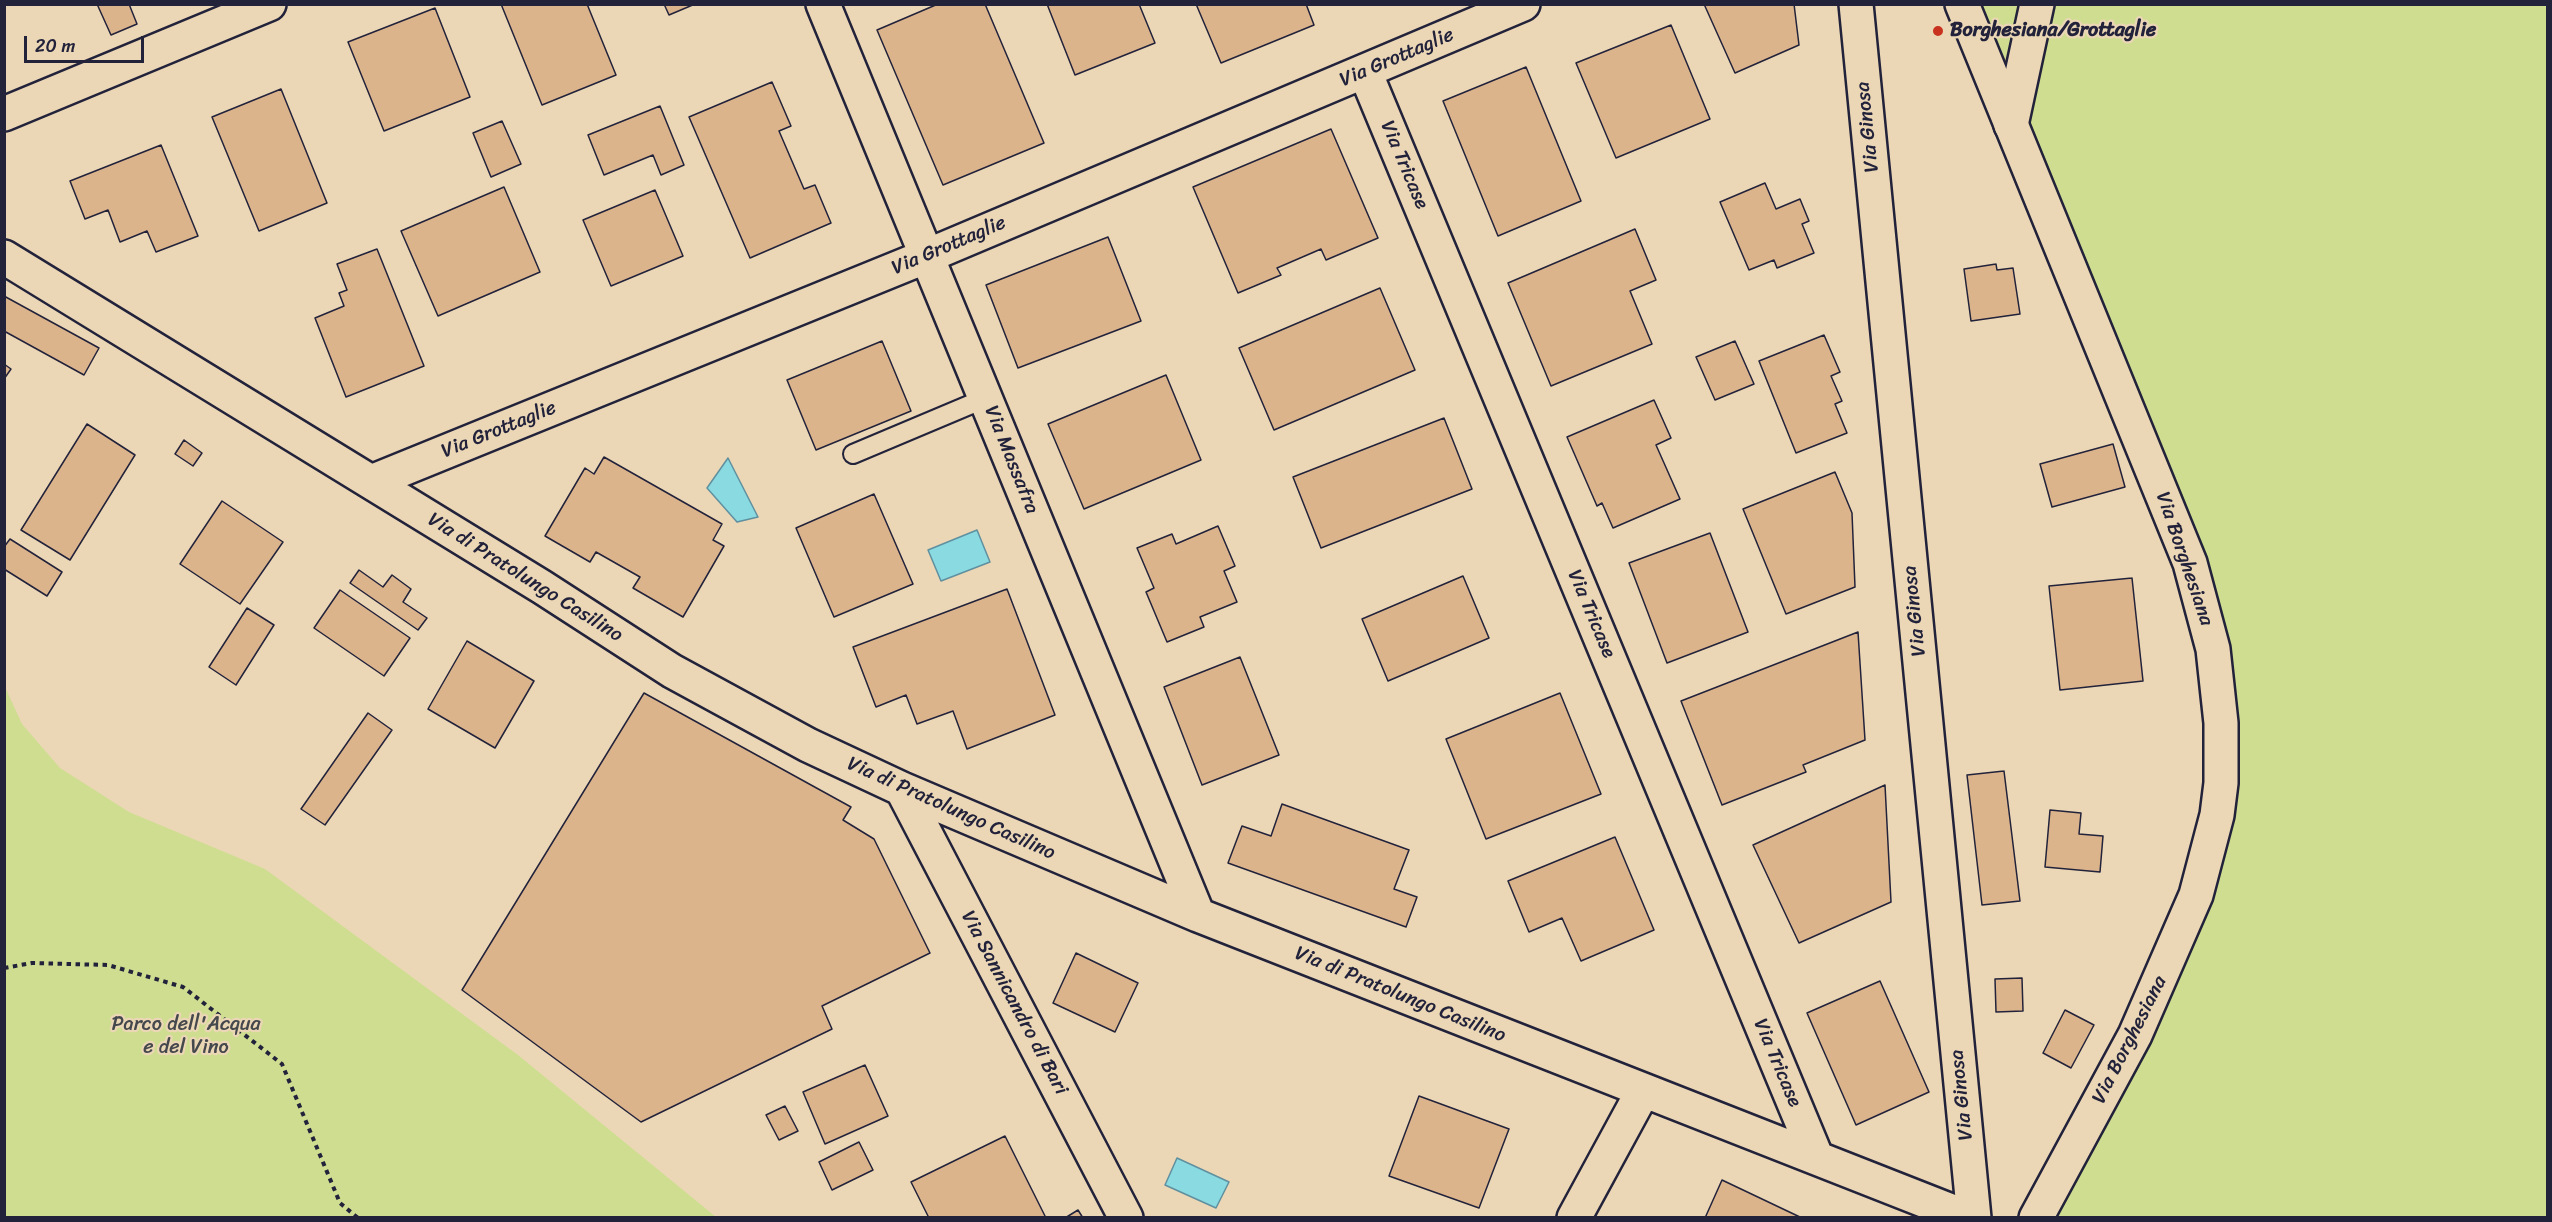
<!DOCTYPE html>
<html>
<head>
<meta charset="utf-8">
<style>
  body { margin:0 }
  #map { position:relative; width:2552px; height:1222px; overflow:hidden; background:#ebd7b5; font-family:Sriracha,sans-serif }
  canvas { display:block }
  .frame { position:absolute; inset:0; border:6px solid #22223b; pointer-events:none }
  .scale { position:absolute; left:24px; top:36px; width:120px; height:27px; box-sizing:border-box; border:3px solid #22223b; border-top:0; padding-left:8px; font-size:18px; line-height:21px; white-space:nowrap; color:#22223b; -webkit-text-stroke:4px #ebd7b5; paint-order:stroke }
</style>
</head>
<body>
<div id="map">
<canvas width="2552" height="1222"></canvas>
<div class="frame"></div>
<div class="scale">20 m</div>
</div>
<script>
const ctx = document.querySelector('canvas').getContext('2d');
ctx.lineJoin = 'round';
function fill(path, color) {
  ctx.fillStyle = color;
  ctx.fill(path, 'evenodd');
}
function shape(rows) {
  const path = new Path2D();
  for (const r of rows) {
    path.moveTo(r[0], r[1]);
    for (let i = 2; i < r.length; i += 2) path.lineTo(r[i], r[i + 1]);
  }
  return path;
}
function trace(path, color, width, dash) {
  ctx.strokeStyle = color;
  ctx.lineWidth = width;
  ctx.lineCap = dash ? 'butt' : 'round';
  ctx.setLineDash(dash || []);
  ctx.stroke(path);
}
function drawText(font, color, halo, rows, align = 'center') {
  ctx.font = font + ' Sriracha,sans-serif';
  ctx.lineWidth = 4.5;
  ctx.setLineDash([]);
  ctx.textBaseline = 'middle';
  ctx.strokeStyle = halo;
  ctx.fillStyle = color;
  for (const [text, x, y, turn = 0] of rows) {
    ctx.save();
    ctx.translate(x, y);
    ctx.rotate((+turn || 0) * Math.PI / 180);
    ctx.textAlign = isNaN(turn) ? turn : align;
    if (halo) ctx.strokeText(text, 0, 0);
    ctx.fillText(text, 0, 0);
    ctx.restore();
  }
}
fill(shape([
  [1962,5,2547,5,2547,1217,2036,1217,2196,895,2218,681],
  [5,687,22,724,60,768,129,812,265,869,518,1055,716,1217,5,1217]
]), '#cedd90');
const water = shape([
  [728,458,758,517,737,522,707,488,728,458],
  [977,530,990,562,941,581,928,550,977,530],
  [1177,1158,1229,1182,1216,1208,1165,1185,1177,1158]
]);
fill(water, '#89dae1');
trace(water, '#60909f', 1.5);
const building = shape([
  [97,4,129,4,137,24,111,35,97,4],
  [501,4,587,4,616,75,542,105,501,4],
  [664,4,695,4,669,15,664,4],
  [938,4,985,4,1044,143,943,185,877,30,938,4],
  [1047,4,1139,4,1155,43,1075,75,1047,4],
  [1196,4,1306,4,1314,25,1221,63,1196,4],
  [1704,4,1794,4,1799,45,1735,73,1704,4],
  [435,8,470,97,384,131,348,42,435,8],
  [1671,25,1710,119,1616,158,1576,63,1671,25],
  [1526,67,1581,201,1498,236,1443,101,1526,67],
  [772,82,791,126,779,131,804,189,815,185,831,223,750,258,689,117,772,82],
  [281,89,327,203,259,231,212,117,281,89],
  [660,106,684,165,661,175,653,155,604,175,588,135,660,106],
  [502,121,521,164,491,177,473,133,502,121],
  [1331,129,1378,238,1326,260,1321,249,1277,268,1281,275,1238,293,1193,187,1331,129],
  [161,145,198,236,156,252,147,231,120,242,108,210,85,219,70,181,161,145],
  [1765,183,1776,209,1800,199,1809,221,1802,224,1814,253,1777,268,1774,260,1749,270,1720,202,1765,183],
  [504,187,540,272,438,316,401,231,504,187],
  [655,190,683,256,611,286,583,220,655,190],
  [1635,229,1656,280,1630,291,1652,344,1551,386,1508,283,1635,229],
  [1108,237,1141,321,1018,368,986,285,1108,237],
  [377,249,424,366,346,397,315,318,344,306,339,293,347,290,337,264,377,249],
  [1996,264,1997,270,2013,268,2020,314,1971,321,1964,269,1996,264],
  [1380,288,1415,370,1274,430,1239,348,1380,288],
  [4,296,99,348,84,375,4,331,4,296],
  [1824,335,1840,372,1831,376,1842,401,1835,404,1847,433,1796,453,1759,361,1824,335],
  [882,341,911,411,816,450,787,380,882,341],
  [1735,341,1754,384,1715,400,1696,357,1735,341],
  [4,364,11,369,4,379,4,364],
  [1166,375,1201,460,1084,509,1048,424,1166,375],
  [1654,400,1671,438,1656,445,1680,499,1613,528,1602,503,1597,506,1567,437,1654,400],
  [1444,418,1472,489,1321,548,1293,477,1444,418],
  [87,424,135,455,70,560,21,530,87,424],
  [184,440,202,453,193,466,175,454,184,440],
  [2113,444,2125,487,2052,507,2040,464,2113,444],
  [604,457,722,524,713,540,724,546,683,617,633,588,640,577,596,552,590,562,545,536,585,468,594,474,604,457],
  [1835,472,1852,513,1855,587,1786,614,1743,509,1835,472],
  [874,494,913,584,834,617,796,528,874,494],
  [222,501,283,542,240,604,180,564,222,501],
  [1218,526,1235,566,1224,571,1237,602,1200,617,1204,627,1167,642,1146,592,1154,588,1137,548,1172,534,1176,544,1218,526],
  [1710,533,1748,632,1667,663,1629,563,1710,533],
  [10,539,62,572,47,596,4,569,4,547,10,539],
  [359,570,383,587,392,575,411,589,403,602,427,618,418,630,350,583,359,570],
  [1463,576,1489,638,1388,681,1362,619,1463,576],
  [2132,578,2143,681,2060,690,2049,586,2132,578],
  [1007,589,1055,715,967,749,953,711,917,724,906,695,876,707,853,647,1007,589],
  [340,590,410,638,384,676,314,628,340,590],
  [247,608,274,625,236,685,209,667,247,608],
  [1858,632,1865,740,1803,765,1806,772,1722,805,1681,701,1858,632],
  [467,641,534,681,495,748,428,709,467,641],
  [1240,657,1279,755,1202,785,1164,687,1240,657],
  [644,693,851,807,843,820,874,839,930,953,822,1006,832,1029,641,1122,462,990,644,693],
  [1560,693,1601,794,1486,839,1446,739,1560,693],
  [368,713,392,730,325,825,301,809,368,713],
  [2004,771,2020,901,1982,905,1967,775,2004,771],
  [1885,785,1891,902,1799,943,1753,845,1885,785],
  [1282,804,1409,850,1394,889,1417,897,1406,927,1228,863,1242,826,1271,836,1282,804],
  [2050,810,2081,813,2079,834,2103,836,2100,872,2045,867,2050,810],
  [1615,837,1654,930,1581,961,1562,918,1529,932,1508,881,1615,837],
  [1076,953,1138,983,1115,1032,1053,1003,1076,953],
  [2022,978,2023,1011,1996,1012,1995,979,2022,978],
  [1880,981,1929,1092,1856,1125,1807,1013,1880,981],
  [2065,1010,2094,1025,2071,1068,2043,1053,2065,1010],
  [865,1065,888,1116,825,1144,803,1092,865,1065],
  [1419,1096,1509,1129,1479,1208,1389,1176,1419,1096],
  [785,1106,798,1131,779,1140,766,1115,785,1106],
  [1005,1136,1046,1218,929,1218,911,1182,1005,1136],
  [859,1142,873,1170,832,1190,819,1162,859,1142],
  [1722,1180,1802,1218,1705,1218,1722,1180],
  [1078,1210,1083,1218,1065,1218,1078,1210]
]);
fill(building, '#dbb48c');
trace(building, '#22223b', 1.5);
const lane = shape([
  [853,454,986,398]
]);
const street = shape([
  [823,4,1198,915],
  [1856,4,1974,1218],
  [1365,72,1816,1156],
  [4,114,269,4],
  [2011,125,2037,4],
  [4,257,542,587,672,671,808,745,902,789,1198,915,1969,1218],
  [371,482,927,256,1523,4],
  [902,789,1126,1218],
  [1574,1218,1643,1091]
]);
const secondary = shape([
  [1962,4,2190,563,2213,649,2221,723,2221,783,2217,815,2196,895,2135,1035,2036,1218]
]);
trace(lane, '#22223b', 22);
trace(street, '#22223b', 38);
trace(secondary, '#22223b', 38);
trace(shape([
  [4,968,32,963,108,965,183,987,282,1064,340,1203,358,1218]
]), '#22223b', 4, [4.5, 4.5]);
trace(lane, '#ebd7b5', 18);
trace(street, '#ebd7b5', 33);
trace(secondary, '#ebd7b5', 33);
for (const [x, y, r, color] of [
  [1938,31,6,"#c8321e"]
]) {
  const dot = new Path2D();
  dot.arc(x, y, r, 0, 2 * Math.PI);
  ctx.fillStyle = color;
  ctx.fill(dot);
  trace(dot, '#ebd7b5', 2);
}
drawText('bold 20px', '#22223b', '#ebd7b5', [
  ["Borghesiana/Grottaglie",1950,31]
], 'left');
drawText('20px', '#22223b', '#ebd7b5', [
  ["Via Grottaglie",1397,58,-23],
  ["Via Ginosa",1868,127,-96],
  ["Via Tricase",1404,165,67],
  ["Via Grottaglie",949,246,-23],
  ["Via Grottaglie",499,430,-22],
  ["Via Massafra",1011,460,68],
  ["Via Borghesiana",2184,559,71],
  ["Via di Pratolungo Casilino",525,578,32],
  ["Via Ginosa",1915,611,-96],
  ["Via Tricase",1591,614,67],
  ["Via di Pratolungo Casilino",951,809,24],
  ["Via di Pratolungo Casilino",1400,995,22],
  ["Via Sannicandro di Bari",1014,1003,62],
  ["Via Borghesiana",2130,1040,-63],
  ["Via Tricase",1777,1063,67],
  ["Via Ginosa",1962,1095,-96]
]);
drawText('20px', '#44474c', '#ebd7b5', [
  ["Parco dell'Acqua",186,1025],
  ["e del Vino",186,1048]
]);
</script>
</body>
</html>
